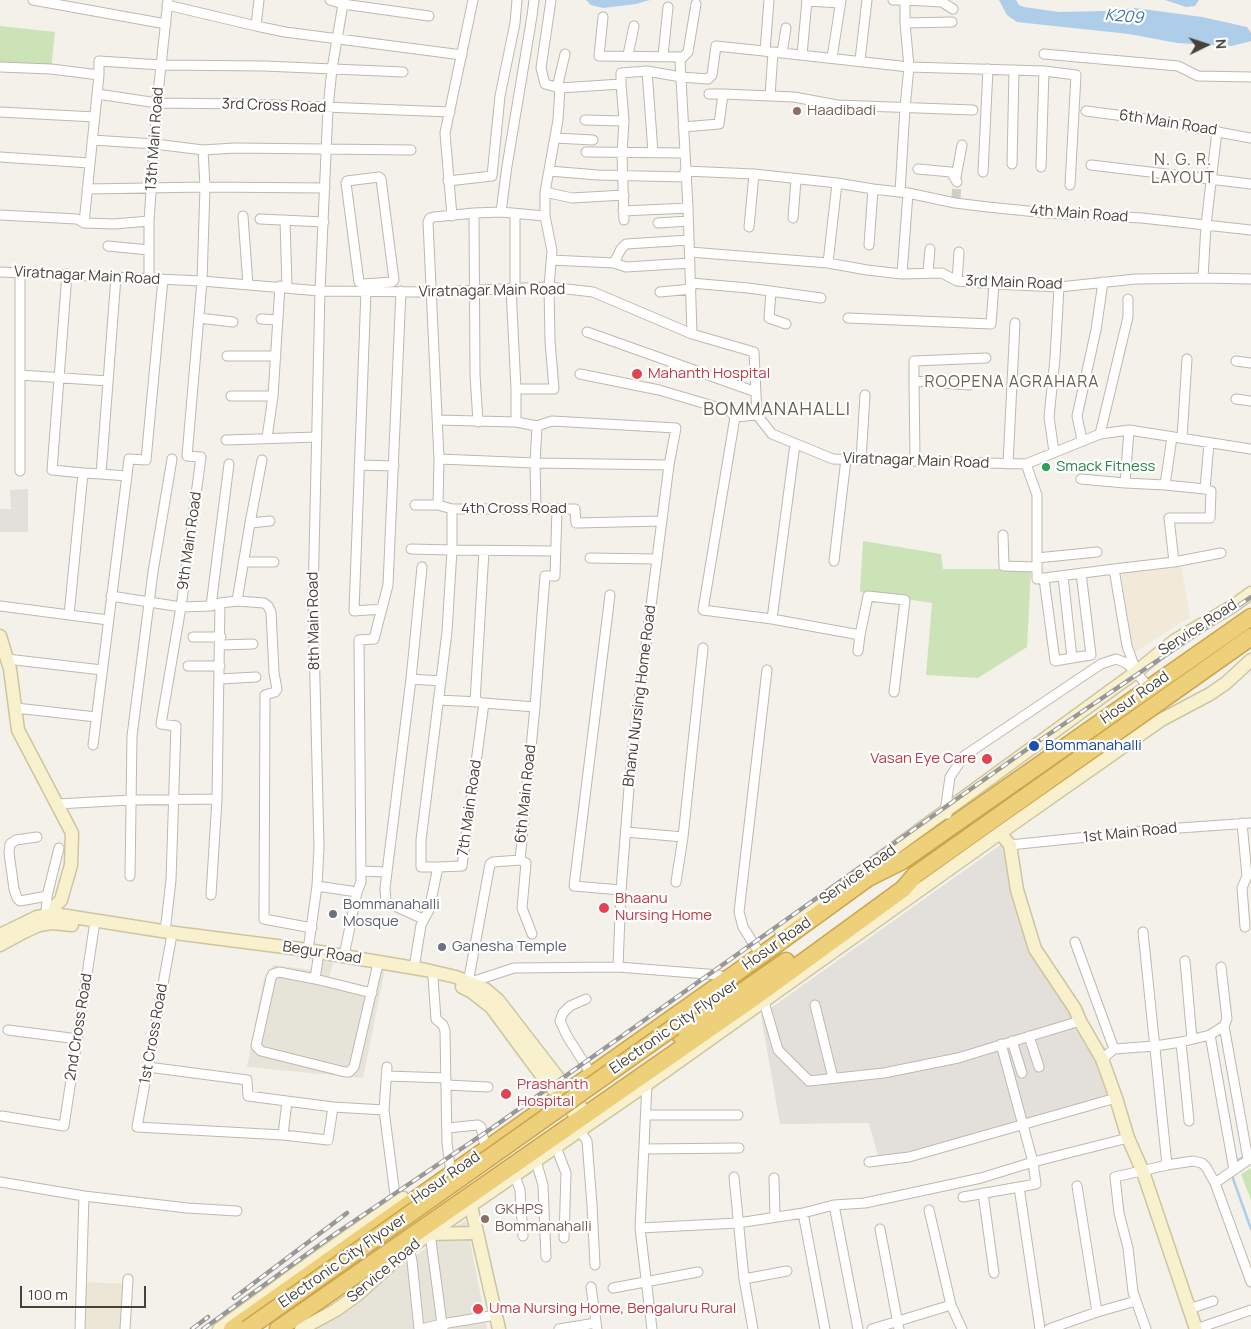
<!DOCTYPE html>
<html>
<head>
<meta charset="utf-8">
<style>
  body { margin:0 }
  #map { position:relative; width:1251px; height:1329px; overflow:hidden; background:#f3f1ea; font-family:Manrope,sans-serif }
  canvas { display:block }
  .north { position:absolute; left:1181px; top:20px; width:50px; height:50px; -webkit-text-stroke:4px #fff; paint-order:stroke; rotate:86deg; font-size:14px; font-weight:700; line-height:20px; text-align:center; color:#464239 }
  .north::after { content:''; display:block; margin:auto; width:18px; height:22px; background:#464239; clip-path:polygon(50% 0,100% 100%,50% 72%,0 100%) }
  .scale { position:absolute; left:20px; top:1286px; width:126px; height:22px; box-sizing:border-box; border:2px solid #464239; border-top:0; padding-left:6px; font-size:15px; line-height:18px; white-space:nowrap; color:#464239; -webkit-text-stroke:4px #fff; paint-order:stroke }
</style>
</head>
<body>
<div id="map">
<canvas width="1251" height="1329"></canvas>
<div class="north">N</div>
<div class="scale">100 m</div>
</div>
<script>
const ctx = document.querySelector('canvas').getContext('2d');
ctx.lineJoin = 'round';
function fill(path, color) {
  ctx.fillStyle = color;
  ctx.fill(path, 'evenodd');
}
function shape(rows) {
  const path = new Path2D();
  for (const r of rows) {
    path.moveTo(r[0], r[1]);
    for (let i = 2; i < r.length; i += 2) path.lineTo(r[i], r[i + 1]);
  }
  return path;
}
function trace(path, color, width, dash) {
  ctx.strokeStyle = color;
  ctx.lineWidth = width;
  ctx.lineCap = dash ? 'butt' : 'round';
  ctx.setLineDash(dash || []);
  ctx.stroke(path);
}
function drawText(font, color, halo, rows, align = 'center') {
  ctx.font = font + ' Manrope,sans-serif';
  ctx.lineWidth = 4.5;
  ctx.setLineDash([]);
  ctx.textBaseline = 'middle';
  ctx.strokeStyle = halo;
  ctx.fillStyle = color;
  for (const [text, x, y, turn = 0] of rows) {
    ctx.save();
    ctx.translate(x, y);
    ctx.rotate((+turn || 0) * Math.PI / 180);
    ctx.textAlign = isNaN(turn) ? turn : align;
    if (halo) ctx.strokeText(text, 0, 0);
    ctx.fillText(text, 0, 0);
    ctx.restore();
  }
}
fill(shape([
  [324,956,335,957,329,978,374,988,379,964,386,964,363,1078,247,1067,264,978,269,978,273,965,320,971],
  [466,1220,487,1329,312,1329,382,1279]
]), '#e6e3d9');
fill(shape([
  [1181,565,1190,617,1135,652,1132,644,1121,573]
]), '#f2e9d8');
fill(shape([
  [28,489,28,532,0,532,0,509,11,509,10,490],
  [1003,843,1008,852,1013,891,1079,1025,1112,1097,910,1153,878,1156,869,1123,780,1124,761,1015]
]), '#e3e0db');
fill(shape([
  [84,1282,130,1284,128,1329,83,1329]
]), '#ebe6d6');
fill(shape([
  [0,26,55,32,51,69,0,66],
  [863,541,941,554,943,569,1031,569,1027,647,978,678,926,675,932,603,860,592],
  [1251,1168,1251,1200,1241,1174]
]), '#cce3b7');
fill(shape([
  [586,0,650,0,636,4,603,8,591,5],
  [999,0,1016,0,1019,5,1024,7,1059,12,1105,11,1135,8,1202,17,1247,27,1251,33,1251,41,1232,46,1177,43,1129,34,1017,22,1007,15],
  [1165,0,1199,0,1195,6,1186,7]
]), '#adcde9');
trace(shape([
  [1235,1162,1245,1156],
  [1231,1173,1251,1229]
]), '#adcde9', 2.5);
trace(shape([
  [956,198,957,182]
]), '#d0cec7', 9, [9, 4.5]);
const street = shape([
  [33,0,166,24],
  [330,0,343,4,429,16],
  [551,0,541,68,545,84,560,88],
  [893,0,905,0,905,23,909,67,1044,71,1076,75,1070,185],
  [905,0,942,2,953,9],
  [807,1,840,3],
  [167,5,256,26,259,0],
  [603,17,599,56,683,57],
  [905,23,952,22],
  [256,26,285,32,462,55],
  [765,51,769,0],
  [782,53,786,28],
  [1044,54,1178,66,1198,76,1251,77],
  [628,55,634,26],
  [802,55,807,0],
  [663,56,668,7],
  [832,58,841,0],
  [860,60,867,0],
  [0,67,51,69,99,75,99,61,161,65,264,66,403,72],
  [647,71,653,152],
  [621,84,624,121,622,153,624,220],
  [557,88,565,54],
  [98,94,157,103,249,104,450,112],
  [709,94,723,94],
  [770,96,773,52,909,67,905,108,900,192],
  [1086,111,1147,119,1251,138],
  [0,112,95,117],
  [585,120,624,121],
  [683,127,719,124,723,94,794,97,837,105,973,110],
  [555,138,593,140],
  [92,140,155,144,203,150,235,148,411,150],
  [586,152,684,153],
  [0,157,90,163],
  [1012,164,1014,70],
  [1091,165,1251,184],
  [1041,167,1044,71],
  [918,169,951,172,957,182],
  [549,171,598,175,686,177],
  [685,171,754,174,837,183,873,189,908,193,955,203,988,207,1047,213,1142,218,1251,230],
  [983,172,988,69],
  [379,177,381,179,394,280,392,282,363,284,359,282,346,183,347,181,379,177],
  [956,177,962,145],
  [448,181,492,176,500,96,515,23,517,0],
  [87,189,205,187,325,188],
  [545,192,572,198,624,195],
  [623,211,688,208],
  [501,212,507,166,532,16,534,0],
  [474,213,475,375,478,422],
  [0,215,77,219,84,223,114,224,149,221],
  [243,216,248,285],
  [452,216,445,133,473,0],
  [545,216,501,212,474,213,434,217,430,218,428,222,439,459,535,463,669,465],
  [793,218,796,180],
  [260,219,324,222],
  [285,220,287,287],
  [84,223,99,75],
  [658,223,688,221],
  [749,227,754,174],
  [869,245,873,189],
  [108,246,149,250],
  [690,252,828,263,867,270,902,274,942,273,957,281,994,284,1059,287,1136,279,1203,278,1251,279],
  [551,260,614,263,626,267,690,263],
  [614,263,621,249,626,244,689,240],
  [828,263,837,183],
  [0,272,202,281,320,291,432,292,549,287,593,292,692,334,754,352,757,415,772,434,833,459,1026,464,1100,434,1129,430,1251,449],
  [928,273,930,249],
  [67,274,52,470,83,473],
  [902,274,908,193],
  [149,278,149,221,157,103,168,0],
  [1203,278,1206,225,1217,131],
  [957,281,959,252],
  [691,283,748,288,821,298],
  [511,288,516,389,516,422,537,426,535,463,536,508],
  [515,288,515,214],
  [366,291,354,611,382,609],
  [771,291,769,318,786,324],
  [660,292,691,289],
  [199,318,233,322],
  [848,318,991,324,994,284],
  [261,319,278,320],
  [587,332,756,392],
  [692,334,688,208,680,60,688,52,696,4],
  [227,356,276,356],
  [1236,361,1251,363],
  [580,374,659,390,730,411,735,417],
  [20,375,108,381],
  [914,381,914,361,986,358],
  [516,389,554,389,550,341,549,287,552,251,545,216,545,192,558,120,560,88,621,84,621,73,647,71,681,77,708,79,712,75,716,46,773,52],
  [231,396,273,396],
  [1236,399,1251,401],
  [735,417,703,610,772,619,860,635,868,596,905,600,894,692],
  [735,417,757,415],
  [438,420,516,422],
  [537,426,552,421,676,428,669,465,631,762,621,890,618,967],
  [1129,430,1125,483,1165,485,1172,437],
  [1100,434,1128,317,1128,299],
  [267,438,273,396,280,286],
  [1182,438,1187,359],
  [226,440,317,437],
  [1082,440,1077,416,1096,330,1103,282],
  [1054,452,1049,417,1055,358,1059,287],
  [861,460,865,395],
  [915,461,914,381,969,385],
  [1008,464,1015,323],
  [1026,464,1037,495,1037,579,1114,569,1127,646,1136,671],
  [359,465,394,466],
  [20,471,20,273],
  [101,474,127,476],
  [1081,479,1125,483],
  [1165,485,1205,489],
  [415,505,438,505,452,509,575,509,576,523,662,521],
  [438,505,439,459],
  [452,509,452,550,556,551],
  [557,509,555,576,545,576,535,707,520,860,493,862,490,864,468,983,514,968,618,967,719,975],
  [250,523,270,521],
  [1003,535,1004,566,1037,567],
  [411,549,452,550,447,632,421,840,421,867,438,867],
  [590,558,657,559],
  [1037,558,1097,552],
  [834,561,846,459],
  [243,562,274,562],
  [1174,562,1221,553],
  [422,567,411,679,441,681],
  [1114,569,1174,562,1169,518,1210,518,1211,491,1205,489,1209,443],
  [1063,576,1072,658,1091,655,1081,573],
  [1044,579,1055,661,1072,658],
  [610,595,574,886,621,890],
  [111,596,181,607,211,606,229,464],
  [237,601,250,523,262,460],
  [0,606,108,620],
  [211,606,220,603,237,601,264,603,268,606,271,612,274,673,277,689,275,692,265,695,264,919,312,928],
  [69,615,83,473,101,474,116,277],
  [772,619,795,444],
  [193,637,221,637],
  [221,645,253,644],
  [858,651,860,635],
  [7,659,102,670],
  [188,666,220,666],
  [220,679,256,677],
  [411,679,385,888,386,902,423,919],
  [438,700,480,702],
  [475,702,484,551],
  [16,708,96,717],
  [93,745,129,459,146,460,163,279],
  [57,804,131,800,217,799],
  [947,814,945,812,950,777,964,756,1101,664,1116,659,1126,663,1136,672,1149,688],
  [1242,823,1247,876,1242,888,1245,927],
  [626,832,683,837],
  [37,837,16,840,10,844,9,853,14,889,17,898,20,901,47,896],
  [1010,845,1165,829,1251,823],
  [520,860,526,863,522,908,532,934],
  [361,871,386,872],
  [130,876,132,736,153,572,172,459],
  [676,882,683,837,703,648],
  [317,886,357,892],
  [211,895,217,799,220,603],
  [46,915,47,896,59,848],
  [165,932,171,880,176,726,161,724,181,607,201,457,187,456,202,281,205,187,203,150],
  [1143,932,1167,1165],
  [171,940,137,1127,283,1135,328,1140,333,1107],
  [1075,942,1114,1049],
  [757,949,743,927,739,912,767,670],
  [308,950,317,886,319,847,313,599,320,291,328,108,332,69,343,4],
  [344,956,357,892,361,882,359,640,374,639,388,585,401,291],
  [318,959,315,979,372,993],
  [1185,961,1192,1039],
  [414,968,421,925,429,910,438,867,462,866,484,703,535,707],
  [433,978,436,1019,443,1025,445,1031,447,1143,450,1166],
  [315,979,279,972,273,974,271,978,256,1046,261,1051,345,1072,349,1072,354,1067,377,968],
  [586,999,570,1006,563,1013,560,1021,567,1036,588,1069],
  [764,1002,778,1050,809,1081,884,1073,958,1058,1080,1021],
  [815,1005,833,1078],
  [1224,1026,1248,1159],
  [8,1030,78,1039],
  [1210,1035,1234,1170],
  [1029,1036,1039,1067],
  [1012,1041,1022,1073],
  [1181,1042,1189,1121],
  [1102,1059,1114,1049,1155,1046,1181,1042,1210,1035,1224,1026,1227,1019,1221,967],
  [148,1067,247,1080,248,1096,333,1107,384,1110],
  [387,1067,384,1110,396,1203],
  [386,1076,446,1078],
  [647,1084,640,1228,738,1223,803,1213,834,1205,865,1203,981,1178,1033,1162,1128,1138],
  [446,1085,488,1087],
  [646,1115,738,1115],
  [2,1116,64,1126,94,928],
  [447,1128,478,1125,481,1127,484,1142],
  [580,1131,587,1141,592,1205,595,1265],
  [283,1135,287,1101],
  [556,1147,566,1173,564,1238],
  [644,1149,739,1148],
  [536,1161,543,1185,546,1257],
  [869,1162,909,1157,1116,1098],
  [515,1176,520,1190,523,1236],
  [734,1177,744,1279,753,1329],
  [774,1178,775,1217],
  [0,1182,84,1196,187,1208,237,1211],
  [1215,1183,1251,1158],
  [1077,1186,1097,1312],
  [1019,1187,1040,1329],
  [983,1193,994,1273],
  [963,1197,1036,1184,1033,1162,1001,1044],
  [834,1205,858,1329],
  [929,1210,951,1305,962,1329],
  [803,1213,825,1329],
  [640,1228,652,1329],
  [880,1229,899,1329],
  [428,1235,431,1241,442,1324,490,1316],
  [409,1248,412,1261,419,1329],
  [744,1279,787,1271],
  [591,1287,597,1329],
  [613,1288,698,1272],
  [1189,1309,1213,1301],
  [80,1329,84,1196],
  [125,1329,128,1279],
  [421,1329,442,1324,443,1329],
  [559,1329,596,1323],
  [872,1329,951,1305],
  [1049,1329,1097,1312,1136,1301],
  [1146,1329,1133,1292,1128,1248,1119,1213,1115,1177,1167,1165,1193,1161,1202,1163,1206,1167,1215,1183,1251,1282],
  [1196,1329,1251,1310]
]);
const secondary = shape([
  [0,636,10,669,18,730,72,833,71,865,61,900,56,905,52,921],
  [1000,833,1010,845,1017,890,1035,949,1075,1009,1080,1021,1102,1059,1116,1098,1128,1138,1143,1172,1196,1329],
  [781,931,1136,672,1174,641,1233,606,1251,593],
  [0,935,37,917,54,914,175,933,308,950,426,970,456,977,485,989,498,1000,586,1114],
  [0,945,24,932,39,925,52,923,72,925],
  [462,987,472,992,491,1007,545,1080,579,1119],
  [471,1206,499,1329],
  [431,1234,471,1233],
  [219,1329,314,1260,403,1198],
  [301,1329,336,1310,357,1295,409,1248,647,1084,1000,833,1161,720,1210,694,1226,683,1251,660]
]);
const highway = shape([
  [680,1035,786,961],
  [232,1329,777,944,868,878,902,861,1251,617],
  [278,1329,755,997,903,889,915,875,1251,637]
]);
trace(street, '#beb9ad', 11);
trace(secondary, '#cec59f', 15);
trace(highway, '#cca54b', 19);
trace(street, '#fff', 9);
trace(secondary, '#f9f1ce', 12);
trace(highway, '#eecf7a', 16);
const rail = shape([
  [234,1298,347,1213],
  [192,1329,208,1317],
  [203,1329,332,1236,492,1128,1033,745,1251,597]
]);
trace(rail, '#989898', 4.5);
trace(rail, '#fff', 2.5, [8]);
const highwayBridge = shape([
  [247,1329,674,1027]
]);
trace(highwayBridge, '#cca54b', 19, []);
trace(highwayBridge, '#eecf7a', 16);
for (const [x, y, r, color] of [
  [797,111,5,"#8d6e63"],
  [637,374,6,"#e0444e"],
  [1046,467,5,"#2e9e5b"],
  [1034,746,6,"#1a4fb4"],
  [987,759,6,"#e0444e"],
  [604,908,6,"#e0444e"],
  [333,914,5,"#6b7280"],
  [442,947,5,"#6b7280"],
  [506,1094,6,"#e0444e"],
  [485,1219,5,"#8d6e63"],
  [478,1309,6,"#e0444e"]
]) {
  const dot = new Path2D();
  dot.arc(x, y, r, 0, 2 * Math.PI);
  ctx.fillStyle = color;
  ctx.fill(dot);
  trace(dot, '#fff', 2);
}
drawText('15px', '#464239', '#fff', [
  ["3rd Cross Road",274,106,2],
  ["6th Main Road",1168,123,9],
  ["13th Main Road",155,139,-86],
  ["4th Main Road",1079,214,4],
  ["Viratnagar Main Road",87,276,3],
  ["3rd Main Road",1014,283,2],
  ["Viratnagar Main Road",492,291,-1],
  ["Viratnagar Main Road",916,461,2],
  ["4th Cross Road",514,509],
  ["9th Main Road",190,541,-82],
  ["8th Main Road",314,621,-91],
  ["Service Road",1198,628,-33],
  ["Bhanu Nursing Home Road",640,696,-83],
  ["Hosur Road",1135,698,-35],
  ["6th Main Road",526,794,-84],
  ["7th Main Road",470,808,-82],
  ["1st Main Road",1130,833,-6],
  ["Service Road",858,875,-36],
  ["Hosur Road",777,944,-35],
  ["Begur Road",322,953,9],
  ["2nd Cross Road",79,1027,-81],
  ["Electronic City Flyover",674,1027,-35],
  ["1st Cross Road",154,1034,-80],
  ["Hosur Road",446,1178,-35],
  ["Electronic City Flyover",343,1261,-35],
  ["Service Road",384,1271,-40]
]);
drawText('15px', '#785e54', '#fff', [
  ["Haadibadi",807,111],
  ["GKHPS",495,1210],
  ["Bommanahalli",495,1227]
], 'left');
drawText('15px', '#be3a42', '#fff', [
  ["Mahanth Hospital",648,374],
  ["Vasan Eye Care",976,759,"right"],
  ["Bhaanu",615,899],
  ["Nursing Home",615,916],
  ["Prashanth",517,1085],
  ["Hospital",517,1102],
  ["Uma Nursing Home, Bengaluru Rural",489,1309]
], 'left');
drawText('15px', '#27864d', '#fff', [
  ["Smack Fitness",1056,467]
], 'left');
drawText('15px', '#164399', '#fff', [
  ["Bommanahalli",1045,746]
], 'left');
drawText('15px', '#5b616d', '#fff', [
  ["Bommanahalli",343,905],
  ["Mosque",343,922],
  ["Ganesha Temple",452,947]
], 'left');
drawText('italic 16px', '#3d73a7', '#fff', [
  ["K209",1124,17,5]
]);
ctx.letterSpacing = '1px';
drawText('16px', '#686051', '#fff', [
  ["N. G. R.",1183,161],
  ["LAYOUT",1183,179],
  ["ROOPENA AGRAHARA",1012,383]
]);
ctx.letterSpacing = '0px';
ctx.letterSpacing = '1px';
drawText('18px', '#686051', '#fff', [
  ["BOMMANAHALLI",777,410]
]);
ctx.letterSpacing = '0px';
</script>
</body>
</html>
